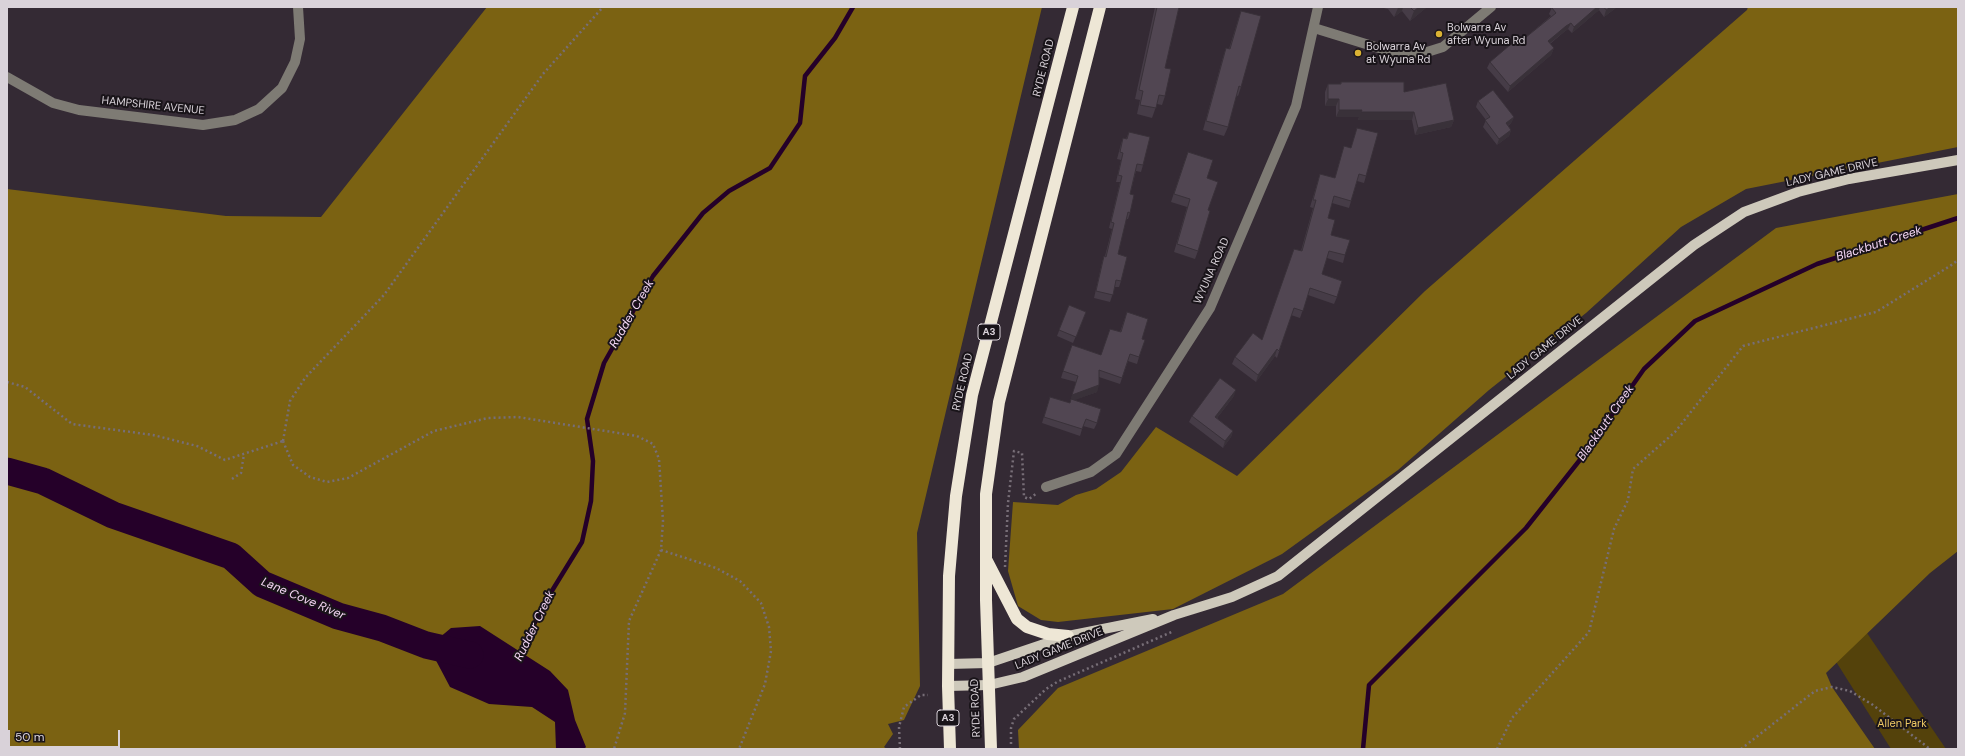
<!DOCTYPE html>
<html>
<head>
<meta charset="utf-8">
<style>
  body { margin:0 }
  #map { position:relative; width:1965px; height:756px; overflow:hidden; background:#342a34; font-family:"DM Sans",sans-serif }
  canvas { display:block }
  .frame { position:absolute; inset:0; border:8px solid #d9d2d9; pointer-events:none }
  .scale { position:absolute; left:8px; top:730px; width:112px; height:18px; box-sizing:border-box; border:2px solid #d9d2d9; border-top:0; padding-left:5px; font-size:12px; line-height:14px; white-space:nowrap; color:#d9d2d9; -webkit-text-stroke:3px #191419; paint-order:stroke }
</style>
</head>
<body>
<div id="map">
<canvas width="1965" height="756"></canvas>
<div class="frame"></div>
<div class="scale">50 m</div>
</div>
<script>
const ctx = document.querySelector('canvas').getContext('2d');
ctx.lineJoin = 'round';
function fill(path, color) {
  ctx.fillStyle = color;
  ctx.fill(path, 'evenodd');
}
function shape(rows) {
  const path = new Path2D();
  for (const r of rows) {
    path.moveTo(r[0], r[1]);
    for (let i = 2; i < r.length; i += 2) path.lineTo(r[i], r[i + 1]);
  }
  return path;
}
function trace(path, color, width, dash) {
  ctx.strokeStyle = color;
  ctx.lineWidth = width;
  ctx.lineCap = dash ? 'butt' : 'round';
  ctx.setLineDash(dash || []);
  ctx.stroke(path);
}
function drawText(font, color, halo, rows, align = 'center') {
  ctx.font = font + ' "DM Sans",sans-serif';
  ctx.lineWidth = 4;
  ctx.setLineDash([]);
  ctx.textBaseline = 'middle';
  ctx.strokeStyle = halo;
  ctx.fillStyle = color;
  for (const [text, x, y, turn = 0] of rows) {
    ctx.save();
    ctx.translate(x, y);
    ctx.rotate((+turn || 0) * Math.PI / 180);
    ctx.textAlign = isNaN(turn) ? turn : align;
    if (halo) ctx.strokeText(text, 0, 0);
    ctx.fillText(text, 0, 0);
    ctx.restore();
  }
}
fill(shape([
  [1867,633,1946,749,1891,749,1835,660]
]), '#54420b');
fill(shape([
  [487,7,1042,7,917,533,920,686,904,720,888,724,893,734,884,747,887,749,7,749,7,189,226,216,321,217],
  [1748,7,1958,7,1958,147,1746,189,1681,227,1586,313,1489,390,1398,470,1282,554,1173,609,1058,622,1041,620,1018,606,1008,571,1013,502,1058,505,1076,495,1096,489,1121,472,1156,427,1237,476,1425,291,1747,10],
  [1958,194,1958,551,1930,573,1826,673,1832,687,1875,749,1019,749,1018,730,1058,688,1283,594,1776,228]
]), '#7b6212');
fill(shape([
  [480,626,550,671,568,690,575,720,586,747,584,749,556,749,555,722,532,707,489,704,450,687,431,651,439,638,451,628]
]), '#250029');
trace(shape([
  [519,657,542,607,582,542,591,501,593,461,587,419,604,363,653,276,703,213,729,191,770,168,800,123,805,76,835,38,853,7],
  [1363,749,1369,685,1526,528,1583,456,1644,369,1695,321,1817,264,1958,218]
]), '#250029', 4.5);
trace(shape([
  [7,471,43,481,113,515,231,556,262,584,338,616,382,628,426,645,470,655]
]), '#250029', 27);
trace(shape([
  [7,382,25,387,72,424,153,435,197,446,225,460,283,441],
  [283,441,293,465,310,477,327,482,348,478,434,431,488,418,518,417,637,436,653,444,659,459,663,521,661,550,629,621,625,713,614,749],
  [283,441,290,401,305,378,384,295,543,74,603,7],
  [232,479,241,473,244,454],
  [661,550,716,568,740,581,761,603,769,627,771,651,765,684,739,749],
  [1005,567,1008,503,1014,451,1022,453,1024,497,1029,499,1037,493],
  [1011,744,1011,728,1014,719,1046,689,1057,682,1174,631],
  [900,749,899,727,904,707,921,695,928,695],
  [1497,749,1512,718,1589,632,1614,529,1628,500,1633,469,1675,432,1743,346,1876,312,1950,266,1958,260],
  [1741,749,1815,691,1832,687,1850,691,1873,705,1930,749]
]), '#776e77', 2.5, [2, 3]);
trace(shape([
  [1314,28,1395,53,1411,54,1427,52,1443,47,1491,7],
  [7,77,53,103,79,110,203,125,235,120,259,109,282,88,295,62,300,39,298,7],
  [1046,487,1091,472,1116,454,1210,308,1296,106,1318,7]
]), '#7e7b74', 10);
trace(shape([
  [948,664,988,663,1068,636,1153,619],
  [948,686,989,685,1023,677,1174,615,1232,597,1278,576,1694,245,1744,212,1798,192,1849,179,1958,160]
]), '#cec9bb', 10);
trace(shape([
  [987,561,1017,619,1027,627,1048,634,1068,636],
  [950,749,948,686,949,576,956,496,972,395,1073,7],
  [991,749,986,600,986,494,999,402,1100,7]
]), '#eee7d6', 12);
fill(shape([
  [1155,7,1179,7,1165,68,1165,96,1162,105,1157,104,1152,118,1137,114,1140,100,1135,99],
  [1379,7,1427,7,1410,21,1402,11,1394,17,1388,9],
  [1552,7,1617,7,1604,17,1599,10,1572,33,1568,29,1564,32,1550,44,1554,48,1551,55,1508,92,1487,68,1490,62,1520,42,1551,16,1549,14],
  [1241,11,1241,87,1238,96,1236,95,1228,127,1224,136,1203,130,1223,57,1226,48,1229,49,1238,20],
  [1341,82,1404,92,1454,120,1451,127,1415,135,1412,120,1358,120,1359,117,1336,117,1336,106,1325,106,1325,92,1328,84,1340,84],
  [1478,101,1514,117,1511,123,1508,126,1511,130,1509,136,1497,145,1483,127,1486,120,1476,107],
  [1357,128,1366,176,1364,183,1357,181,1349,208,1332,203,1328,218,1331,235,1345,255,1343,263,1327,258,1322,274,1337,297,1334,304,1308,295,1300,318,1291,315,1277,358,1275,356,1256,382,1232,364,1235,357,1262,340,1301,251,1313,208,1310,207,1320,174,1335,178,1344,146,1351,148],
  [1129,132,1143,165,1141,172,1136,171,1130,194,1130,213,1128,219,1126,219,1118,254,1121,281,1119,287,1115,287,1110,302,1094,298,1102,263,1104,256,1105,256,1112,229,1109,228,1120,182,1116,182,1121,160,1117,159,1121,144,1123,138,1126,139],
  [1185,160,1207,178,1208,210,1198,251,1195,259,1174,252,1187,207,1171,202],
  [1069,305,1086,312,1073,343,1057,336],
  [1127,312,1142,339,1139,357,1137,364,1128,361,1120,384,1099,377,1097,392,1074,400,1097,423,1094,429,1083,426,1080,436,1042,423,1050,397,1070,403,1076,382,1061,378,1069,352,1101,355,1120,332],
  [1234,396,1217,418,1233,431,1231,437,1223,448,1189,422,1192,416]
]), '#463c47');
fill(shape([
  [1399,7,1403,7,1402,11,1394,17,1398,8],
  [1419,7,1427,7,1410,21,1414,11],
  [1597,7,1600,7,1599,10,1572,33,1574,27],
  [1611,7,1617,7,1604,17,1606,10],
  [1571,23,1568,29,1564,32,1545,47,1548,41,1566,26],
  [1554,48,1551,55,1508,92,1510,86],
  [1328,99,1339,99,1336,106,1325,106],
  [1339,110,1362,110,1359,117,1336,117],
  [1361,112,1414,112,1412,120,1358,120],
  [1514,117,1511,123,1503,129,1506,123],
  [1454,120,1451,127,1415,135,1418,128],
  [1511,130,1509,136,1497,145,1499,139],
  [1277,349,1275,356,1256,382,1258,375],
  [1099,385,1097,392,1070,402,1072,395],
  [1236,390,1234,396,1213,423,1215,417],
  [1233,431,1231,437,1223,448,1225,441]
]), '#393139');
const building = shape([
  [1157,7,1179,7,1165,68,1171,69,1165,96,1159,95,1156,108,1140,105,1143,91,1139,90,1157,7],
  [1410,7,1419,7,1414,11,1410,7],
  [1552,7,1597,7,1574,27,1571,23,1566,26,1548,41,1554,48,1510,86,1490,62,1517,39,1520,42,1556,13,1552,8,1552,7],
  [1604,7,1611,7,1606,10,1604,7],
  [1241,11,1261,16,1241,87,1239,86,1228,127,1206,121,1226,48,1230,49,1241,11],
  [1341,82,1404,82,1404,92,1446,83,1454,120,1418,128,1414,112,1361,112,1362,110,1339,110,1339,99,1328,99,1328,84,1341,84,1341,82],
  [1493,90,1514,117,1506,123,1511,130,1499,139,1485,120,1490,117,1478,101,1493,90],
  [1357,128,1378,133,1366,176,1359,174,1351,201,1334,196,1328,218,1335,220,1331,235,1350,240,1345,255,1329,251,1322,274,1342,281,1337,297,1310,288,1303,311,1294,308,1279,351,1277,349,1258,375,1235,357,1253,333,1262,340,1294,249,1302,251,1316,200,1313,200,1320,174,1335,178,1344,146,1351,148,1357,128],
  [1129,132,1150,137,1143,165,1137,164,1130,194,1134,195,1130,213,1128,212,1118,254,1127,257,1121,281,1116,280,1113,295,1096,291,1104,256,1106,257,1114,223,1111,222,1122,176,1118,175,1123,153,1120,152,1123,138,1127,139,1129,132],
  [1188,152,1213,160,1207,178,1218,182,1208,210,1210,211,1198,251,1177,244,1190,199,1174,194,1188,152],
  [1069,305,1086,312,1076,337,1059,330,1069,305],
  [1127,312,1148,319,1142,339,1145,340,1139,357,1130,354,1122,378,1099,370,1099,385,1072,395,1078,376,1063,371,1072,345,1101,355,1110,329,1121,332,1127,312],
  [1220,378,1236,390,1215,417,1233,431,1225,441,1192,416,1220,378],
  [1050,397,1070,403,1071,399,1101,409,1097,423,1086,419,1082,429,1044,417,1050,397]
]);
fill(building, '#514652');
trace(building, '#393139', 1);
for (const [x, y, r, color] of [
  [1439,34,4,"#dbb233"],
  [1358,53,4,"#dbb233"]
]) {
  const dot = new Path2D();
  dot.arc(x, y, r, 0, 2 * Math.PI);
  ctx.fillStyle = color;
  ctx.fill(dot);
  trace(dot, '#191419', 1.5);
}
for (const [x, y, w] of [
  [989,332,22],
  [948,718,22]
]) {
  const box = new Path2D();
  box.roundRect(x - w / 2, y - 8, w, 16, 3);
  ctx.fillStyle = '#191419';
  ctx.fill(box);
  trace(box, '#d9d2d9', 1);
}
drawText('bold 10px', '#d9d2d9', null, [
  ["A3",989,332],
  ["A3",948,718]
]);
drawText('11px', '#d9d2d9', '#191419', [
  ["Bolwarra Av",1447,28],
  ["after Wyuna Rd",1447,41],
  ["Bolwarra Av",1366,47],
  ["at Wyuna Rd",1366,60]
], 'left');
drawText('11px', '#d9d2d9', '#191419', [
  ["RYDE ROAD",1044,68,-76],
  ["HAMPSHIRE AVENUE",153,106,6],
  ["LADY GAME DRIVE",1832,173,-13],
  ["WYUNA ROAD",1212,271,-66],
  ["LADY GAME DRIVE",1545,348,-39],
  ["RYDE ROAD",963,382,-77],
  ["LADY GAME DRIVE",1059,649,-22],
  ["RYDE ROAD",976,708,-92]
]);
drawText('11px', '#eec964', '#191419', [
  ["Allen Park",1902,724]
]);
drawText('italic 12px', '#f6d8f6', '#191419', [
  ["Blackbutt Creek",1879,244,-18],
  ["Rudder Creek",632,314,-60],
  ["Blackbutt Creek",1606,423,-55],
  ["Lane Cove River",303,599,23],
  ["Rudder Creek",535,626,-64]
]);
</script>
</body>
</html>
